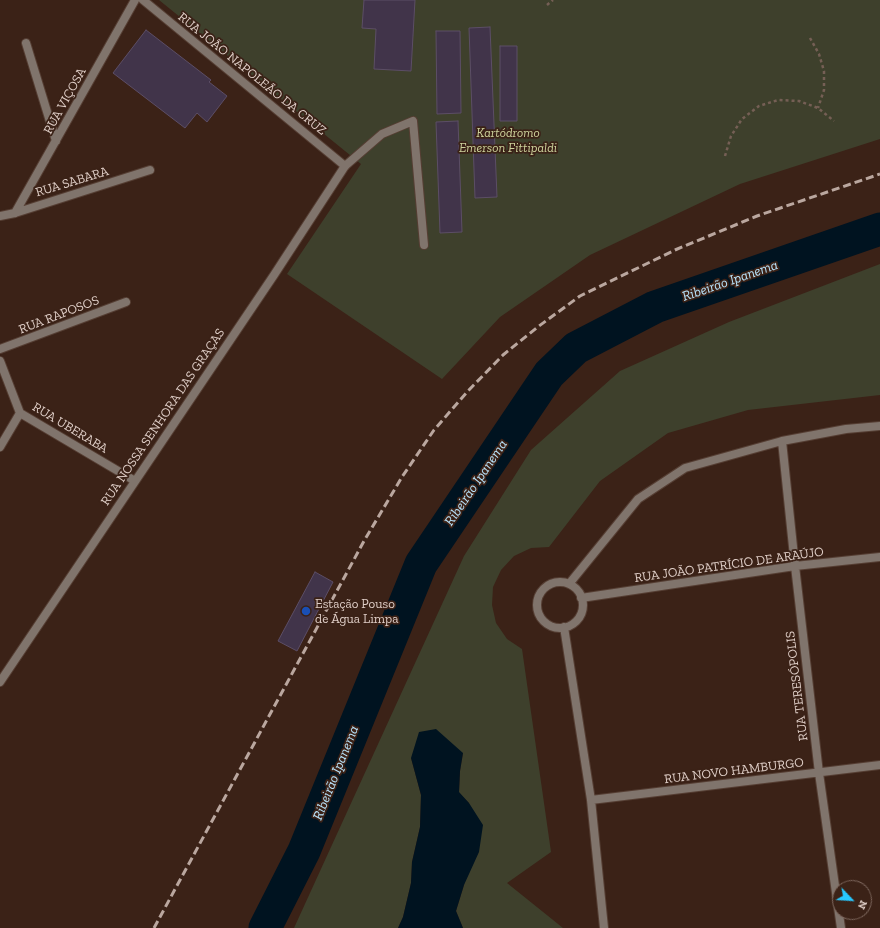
<!DOCTYPE html>
<html>
<head>
<meta charset="utf-8">
<style>
  body { margin:0 }
  #map { position:relative; width:880px; height:928px; overflow:hidden; background:#3b2217; font-family:"Zilla Slab",serif }
  canvas { display:block }
  .north { position:absolute; left:832px; top:880px; width:40px; height:40px; box-sizing:border-box; background:#3b2217; border:1px solid #7d675d; border-radius:50%; rotate:115deg; font-size:11px; font-weight:700; line-height:16px; text-align:center; color:#dfcec7 }
  .north::after { content:''; display:block; margin:auto; width:14px; height:18px; background:#27c8ff; clip-path:polygon(50% 0,100% 100%,50% 72%,0 100%) }
</style>
</head>
<body>
<div id="map">
<canvas width="880" height="928"></canvas>
<div class="north">N</div>
</div>
<script>
const ctx = document.querySelector('canvas').getContext('2d');
ctx.lineJoin = 'round';
function fill(path, color) {
  ctx.fillStyle = color;
  ctx.fill(path, 'evenodd');
}
function shape(rows) {
  const path = new Path2D();
  for (const r of rows) {
    if (r.length === 3) {
      path.moveTo(r[0] + r[2], r[1]);
      path.arc(r[0], r[1], r[2], 0, 2 * Math.PI);
      continue;
    }
    path.moveTo(r[0], r[1]);
    for (let i = 2; i < r.length; i += 2) path.lineTo(r[i], r[i + 1]);
  }
  return path;
}
function trace(path, color, width, dash) {
  ctx.strokeStyle = color;
  ctx.lineWidth = width;
  ctx.lineCap = dash ? 'butt' : 'round';
  ctx.setLineDash(dash || []);
  ctx.stroke(path);
}
function drawText(font, color, halo, rows, align = 'center') {
  ctx.font = font + ' "Zilla Slab",serif';
  ctx.lineWidth = 3.5;
  ctx.setLineDash([]);
  ctx.textBaseline = 'middle';
  ctx.strokeStyle = halo;
  ctx.fillStyle = color;
  for (const [text, x, y, turn = 0] of rows) {
    ctx.save();
    ctx.translate(x, y);
    ctx.rotate((+turn || 0) * Math.PI / 180);
    ctx.textAlign = isNaN(turn) ? turn : align;
    if (halo) ctx.strokeText(text, 0, 0);
    ctx.fillText(text, 0, 0);
    ctx.restore();
  }
}
fill(shape([
  [159,0,880,0,880,139,740,184,590,255,500,317,442,379,287,274,361,164],
  [880,264,880,395,748,410,668,433,600,481,549,547,531,548,514,556,501,570,493,587,492,605,496,623,507,639,522,649,551,852,507,883,563,928,463,928,456,911,464,885,469,803,459,793,460,771,463,753,411,758,421,795,420,827,412,862,411,883,403,917,398,928,294,928,464,556,531,450,620,371,729,322]
]), '#3e402c');
fill(shape([
  [436,729,463,753,460,771,459,792,469,803,483,825,479,852,464,885,456,911,463,928,398,928,403,917,411,883,412,862,420,827,421,795,411,758,419,732]
]), '#001320');
trace(shape([
  [265,928,304,851,421,564,549,374,576,348,655,307,880,229]
]), '#001320', 33);
const building = shape([
  [364,0,415,0,411,71,374,69,376,29,362,28,364,0],
  [490,27,497,197,475,198,469,28,490,27],
  [146,30,211,80,209,82,227,96,207,122,197,113,185,128,113,73,146,30],
  [436,31,460,31,461,113,437,114,436,31],
  [500,46,517,46,517,121,500,121,500,46],
  [458,121,462,232,440,233,436,122,458,121],
  [315,572,333,582,297,651,278,641,315,572]
]);
fill(building, '#41344a');
trace(building, '#5c4e66', 1);
const service = shape([
  [345,166,382,134,413,121,424,245]
]);
const minor = shape([
  [26,43,56,141],
  [15,213,135,0],
  [0,216,15,213,150,170],
  [0,349,126,302],
  [0,361,20,413,135,481],
  [782,441,795,566,819,773,841,928],
  [0,447,20,413],
  [560,605,23],
  [569,584,638,499,685,468,782,441,846,429,880,426],
  [581,598,795,566,880,557],
  [564,627,591,800,604,928],
  [0,682,274,275,345,166,143,0],
  [591,800,880,765]
]);
trace(service, '#553e33', 10);
trace(minor, '#553e33', 10);
trace(shape([
  [547,5,553,0],
  [810,38,819,54,824,71,824,90,818,108],
  [725,156,731,136,742,119,759,106,778,100,799,101,818,108,834,121]
]), '#755f55', 2.5, [3, 3]);
trace(service, '#80746c', 8);
trace(minor, '#80746c', 8);
trace(shape([
  [154,928,364,541,402,477,434,430,468,391,503,355,539,326,580,296,675,250,757,216,880,174]
]), '#baa79f', 3, [8, 4]);
for (const [x, y, r, color] of [
  [306,611,5,"#1a4fb4"]
]) {
  const dot = new Path2D();
  dot.arc(x, y, r, 0, 2 * Math.PI);
  ctx.fillStyle = color;
  ctx.fill(dot);
  trace(dot, '#3b2217', 1.5);
}
drawText('13px', '#dfcec7', '#3b2217', [
  ["RUA JOÃO NAPOLEÃO DA CRUZ",252,74,39],
  ["RUA VIÇOSA",65,101,-61],
  ["RUA SABARA",72,182,-17],
  ["RUA RAPOSOS",59,315,-21],
  ["RUA NOSSA SENHORA DAS GRAÇAS",163,417,-56],
  ["RUA UBERABA",70,428,31],
  ["RUA JOÃO PATRÍCIO DE ARAÚJO",729,565,-8],
  ["RUA TERESÓPOLIS",797,686,-97],
  ["RUA NOVO HAMBURGO",734,771,-7]
]);
drawText('italic 13px', '#cdd29c', '#3b2217', [
  ["Kartódromo",508,133],
  ["Emerson Fittipaldi",508,148]
]);
drawText('13px', '#dfcec7', '#3b2217', [
  ["Estação Pouso",315,604],
  ["de Água Limpa",315,619]
], 'left');
drawText('italic 14px', '#b9e5fe', '#3b2217', [
  ["Ribeirão Ipanema",730,281,-19],
  ["Ribeirão Ipanema",476,483,-56],
  ["Ribeirão Ipanema",336,773,-68]
]);
</script>
</body>
</html>
